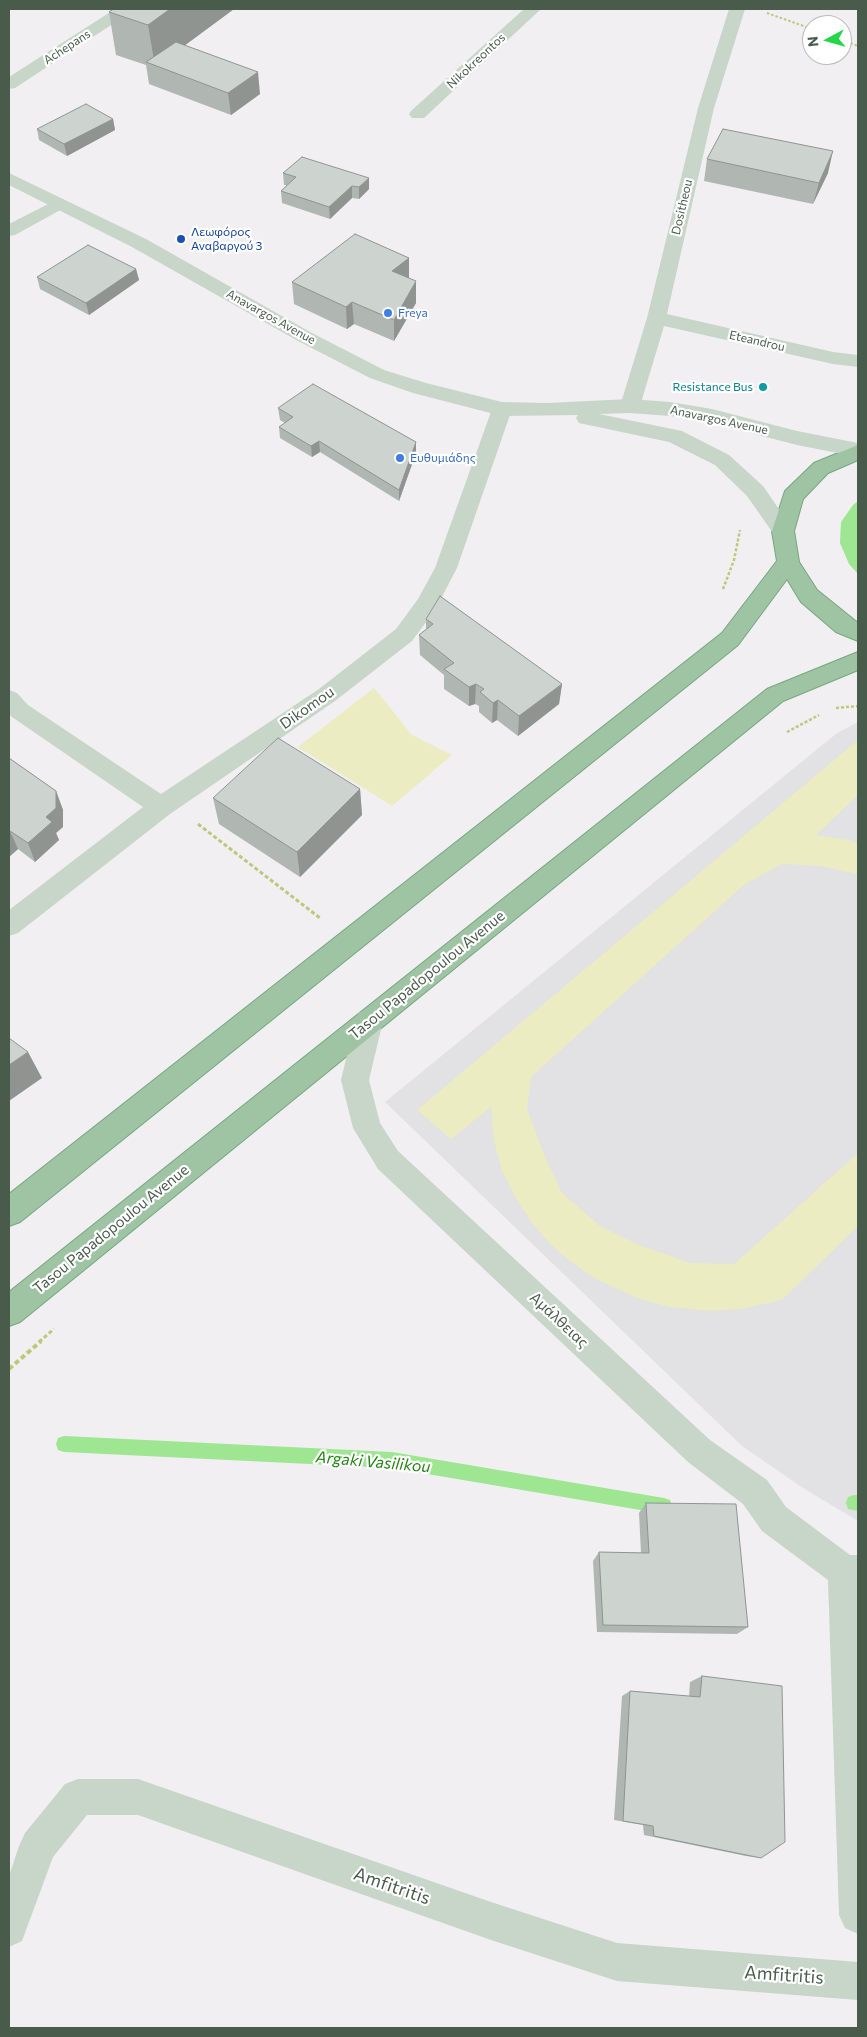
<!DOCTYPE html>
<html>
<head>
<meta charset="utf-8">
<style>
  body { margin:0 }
  #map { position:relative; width:867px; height:2037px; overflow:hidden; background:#f1eff2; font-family:Commissioner,sans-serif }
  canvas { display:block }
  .frame { position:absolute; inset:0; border:10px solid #495c4b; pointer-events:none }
  .north { position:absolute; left:802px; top:15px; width:50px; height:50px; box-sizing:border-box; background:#fff; border:1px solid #b6beb7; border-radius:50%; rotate:264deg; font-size:14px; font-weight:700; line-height:20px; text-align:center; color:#495c4b }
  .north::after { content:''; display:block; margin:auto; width:18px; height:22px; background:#25d649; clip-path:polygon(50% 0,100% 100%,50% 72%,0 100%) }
</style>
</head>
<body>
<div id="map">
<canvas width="867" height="2037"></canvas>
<div class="frame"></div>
<div class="north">N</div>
</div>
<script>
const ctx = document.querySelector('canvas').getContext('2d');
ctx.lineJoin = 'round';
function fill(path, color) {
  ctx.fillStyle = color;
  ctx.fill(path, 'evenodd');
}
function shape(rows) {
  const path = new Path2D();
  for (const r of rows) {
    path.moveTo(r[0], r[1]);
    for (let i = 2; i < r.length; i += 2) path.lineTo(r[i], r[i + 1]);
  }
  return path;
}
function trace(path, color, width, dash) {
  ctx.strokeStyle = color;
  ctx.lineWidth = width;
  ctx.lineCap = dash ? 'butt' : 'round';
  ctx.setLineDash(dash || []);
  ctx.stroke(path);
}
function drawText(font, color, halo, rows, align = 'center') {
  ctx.font = font + ' Commissioner,sans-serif';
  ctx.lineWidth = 4.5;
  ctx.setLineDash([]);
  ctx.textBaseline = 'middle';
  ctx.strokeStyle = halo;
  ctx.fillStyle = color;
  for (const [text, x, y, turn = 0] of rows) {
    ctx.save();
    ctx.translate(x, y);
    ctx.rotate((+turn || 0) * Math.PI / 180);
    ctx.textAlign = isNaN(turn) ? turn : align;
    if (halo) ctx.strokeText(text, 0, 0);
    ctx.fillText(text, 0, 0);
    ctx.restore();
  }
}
fill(shape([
  [858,722,858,1521,803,1488,742,1446,385,1102,837,733]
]), '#e2e1e3');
fill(shape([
  [374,688,412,735,452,755,392,806,298,747],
  [858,740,858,795,816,835,849,840,858,844,858,874,820,866,782,864,745,884,531,1077,527,1109,543,1152,562,1193,600,1226,639,1245,690,1263,734,1264,858,1153,858,1226,782,1300,742,1309,710,1311,670,1307,637,1298,596,1279,575,1265,551,1245,532,1223,515,1197,502,1171,494,1141,491,1107,451,1139,417,1110]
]), '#ebecc1');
fill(shape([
  [858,501,858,574,849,564,840,543,841,522,853,505]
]), '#9ee691');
fill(shape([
  [64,1436,392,1452,664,1498,670,1500,672,1506,670,1512,664,1514,392,1468,64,1452,58,1450,56,1444,58,1438,64,1436],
  [854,1495,858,1495,858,1511,848,1509,846,1503,848,1497,854,1495]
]), '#9ee691');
const trunk = shape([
  [858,445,858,460,828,473,803,499,794,531,799,562,817,590,858,623,858,641,836,632,801,602,787,579,738,645,20,1222,9,1226,9,1194,722,633,777,561,772,531,785,491,814,463,858,445],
  [858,652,858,670,783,701,20,1322,9,1326,9,1292,767,689,858,652]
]);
trace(trunk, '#76a77e', 2);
trace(shape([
  [767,13,812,29],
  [842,40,858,46]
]), '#bdc87b', 2, [2.5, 2]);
trace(shape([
  [723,589,734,560,740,530],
  [836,708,858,706],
  [787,732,819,715]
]), '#bdc87b', 2.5, [3, 2]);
trace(shape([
  [198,824,320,918],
  [39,1342,54,1329]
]), '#bdc87b', 3, [4, 2.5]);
trace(shape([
  [9,1369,41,1341]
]), '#bdc87b', 4, [5, 3]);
fill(shape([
  [524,9,541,9,424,118,412,118,409,114,412,110,524,9],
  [729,9,745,9,714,108,667,314,833,352,858,355,858,367,833,364,664,326,640,406,637,411,630,413,623,411,620,406,647,318,698,108,729,9],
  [58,199,64,200,67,204,64,208,15,235,9,236,9,224,58,199],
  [502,402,509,404,512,409,457,568,435,610,412,641,335,701,170,814,18,933,9,936,9,910,143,807,12,717,9,714,9,690,17,693,28,705,161,794,319,689,396,629,418,599,435,568,492,409,495,404,502,402],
  [369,1009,379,1013,383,1021,369,1080,380,1123,398,1151,710,1440,767,1480,786,1507,850,1555,858,1555,858,1934,845,1928,839,1915,828,1580,762,1531,743,1504,688,1462,378,1169,353,1128,341,1080,355,1021,359,1013,369,1009],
  [78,1779,138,1779,491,1902,617,1943,858,1962,858,2000,617,1981,491,1940,138,1815,87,1815,53,1857,22,1941,9,1947,9,1876,19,1846,25,1833,65,1784,78,1779]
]), '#c7d6c8');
fill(shape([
  [115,9,133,9,131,12,15,88,9,89,9,77,115,9],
  [9,173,146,239,312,333,384,370,426,383,502,402,548,403,630,399,670,402,712,409,797,431,858,443,858,457,797,445,712,423,670,416,630,413,599,414,682,431,729,455,763,486,794,531,791,536,783,539,775,536,747,496,715,465,669,442,579,423,576,418,578,415,502,416,413,393,370,378,298,341,132,247,9,185,9,173]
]), '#c7d6c8');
fill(trunk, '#9ec4a4');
fill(shape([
  [113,9,234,9,185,45,260,94,231,115,149,84,146,65,116,55,109,12],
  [113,119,115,130,67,156,39,140,37,129],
  [707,159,828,173,813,204,704,181],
  [283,173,369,189,359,199,352,198,330,219,282,203,281,191,287,185,284,185],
  [409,258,409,278,416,303,394,341,354,324,347,329,294,304,292,282],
  [136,269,139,280,89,315,40,289,37,277],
  [278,408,416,442,416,453,399,501,320,452,312,457,280,438,279,427,285,423,280,420],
  [426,619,562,684,559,704,518,736,497,720,492,723,479,712,479,706,475,704,469,706,444,689,444,675,420,655,419,635,426,630],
  [9,758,56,791,63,810,63,827,56,833,59,840,35,862,18,849,9,857],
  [360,789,362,815,300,877,219,824,213,798],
  [646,1503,748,1627,737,1634,597,1632,593,1561,599,1552,641,1553,639,1513],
  [702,1676,761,1858,746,1856,644,1835,643,1825,614,1820,622,1696,630,1691,689,1696,690,1682]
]), '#b0b6b2');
fill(shape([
  [170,9,234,9,157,66,155,66,148,25],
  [258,72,260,94,231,115,228,93],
  [113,119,115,130,67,156,64,144],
  [833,151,828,173,813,204,819,183],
  [369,178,369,189,359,199,359,187],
  [352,186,352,198,330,219,329,207],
  [409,258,409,279,392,271],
  [136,269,139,280,89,315,86,303],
  [416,281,416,303,394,341,394,320],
  [352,302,354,324,347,329,346,307],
  [319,441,320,452,312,457,311,446],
  [416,442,416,453,399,501,399,490],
  [476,684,475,704,469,706,469,687],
  [562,684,559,704,518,736,519,716],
  [498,700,497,720,492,723,493,703],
  [360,789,362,815,300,877,297,852],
  [56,791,63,810,63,827,56,833,59,840,35,862,28,843,46,817],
  [10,831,18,849,9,857,9,832],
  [28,1052,42,1078,9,1101,9,1065]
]), '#909491');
const building = shape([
  [113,9,170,9,148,25,109,12,113,9],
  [176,42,258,72,228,93,146,62,176,42],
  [86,104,113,119,64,144,37,129,86,104],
  [723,129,833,151,819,183,707,159,723,129],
  [302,157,369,178,359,187,352,186,329,207,281,191,296,177,283,173,302,157],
  [355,234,409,258,392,271,416,281,394,320,352,302,346,307,292,282,355,234],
  [88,245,136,269,86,303,37,277,88,245],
  [313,384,416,442,399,490,319,441,311,446,279,427,293,417,278,408,313,384],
  [440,596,562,684,519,716,498,700,493,703,480,692,484,689,476,684,469,687,444,669,454,663,419,635,433,624,426,619,440,596],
  [278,738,360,789,297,852,213,798,278,738],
  [9,758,56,791,56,808,46,817,52,822,28,843,10,831,9,832,9,758],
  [9,1038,28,1052,9,1065,9,1038],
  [646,1503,736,1504,748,1627,603,1625,599,1552,649,1553,646,1503],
  [702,1676,782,1686,785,1842,761,1858,654,1836,653,1826,623,1821,630,1691,700,1697,702,1676]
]);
fill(building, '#cdd4cf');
trace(building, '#909491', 1);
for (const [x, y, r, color] of [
  [181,239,5,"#1a4fb4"],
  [388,313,5,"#3f7fe0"],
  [763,387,5,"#0f9aa8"],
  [400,458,5,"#3f7fe0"]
]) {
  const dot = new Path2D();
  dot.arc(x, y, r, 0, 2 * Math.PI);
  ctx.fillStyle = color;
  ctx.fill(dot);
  trace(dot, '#fff', 2);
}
drawText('12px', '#495c4b', '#fff', [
  ["Achepans",67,47,-33],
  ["Nikokreontos",476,61,-43],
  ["Dositheou",682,207,-77],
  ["Anavargos Avenue",271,317,29],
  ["Eteandrou",757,341,13],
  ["Anavargos Avenue",719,420,12]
]);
drawText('12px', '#164399', '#fff', [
  ["Λεωφόρος",191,232],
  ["Αναβαργού 3",191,246]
], 'left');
drawText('12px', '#366cbe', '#fff', [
  ["Freya",398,313],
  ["Ευθυμιάδης",410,458]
], 'left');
drawText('12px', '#0d838f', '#fff', [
  ["Resistance Bus",753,387]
], 'right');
drawText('15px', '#495c4b', '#fff', [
  ["Dikomou",307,708,-35],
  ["Tasou Papadopoulou Avenue",427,975,-39],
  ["Tasou Papadopoulou Avenue",111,1229,-39],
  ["Αμάλθειας",559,1320,43]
]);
drawText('italic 16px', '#268415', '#fff', [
  ["Argaki Vasilikou",373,1462,5]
]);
drawText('18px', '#495c4b', '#fff', [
  ["Amfitritis",392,1886,19],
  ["Amfitritis",784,1975,4]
]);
</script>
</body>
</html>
